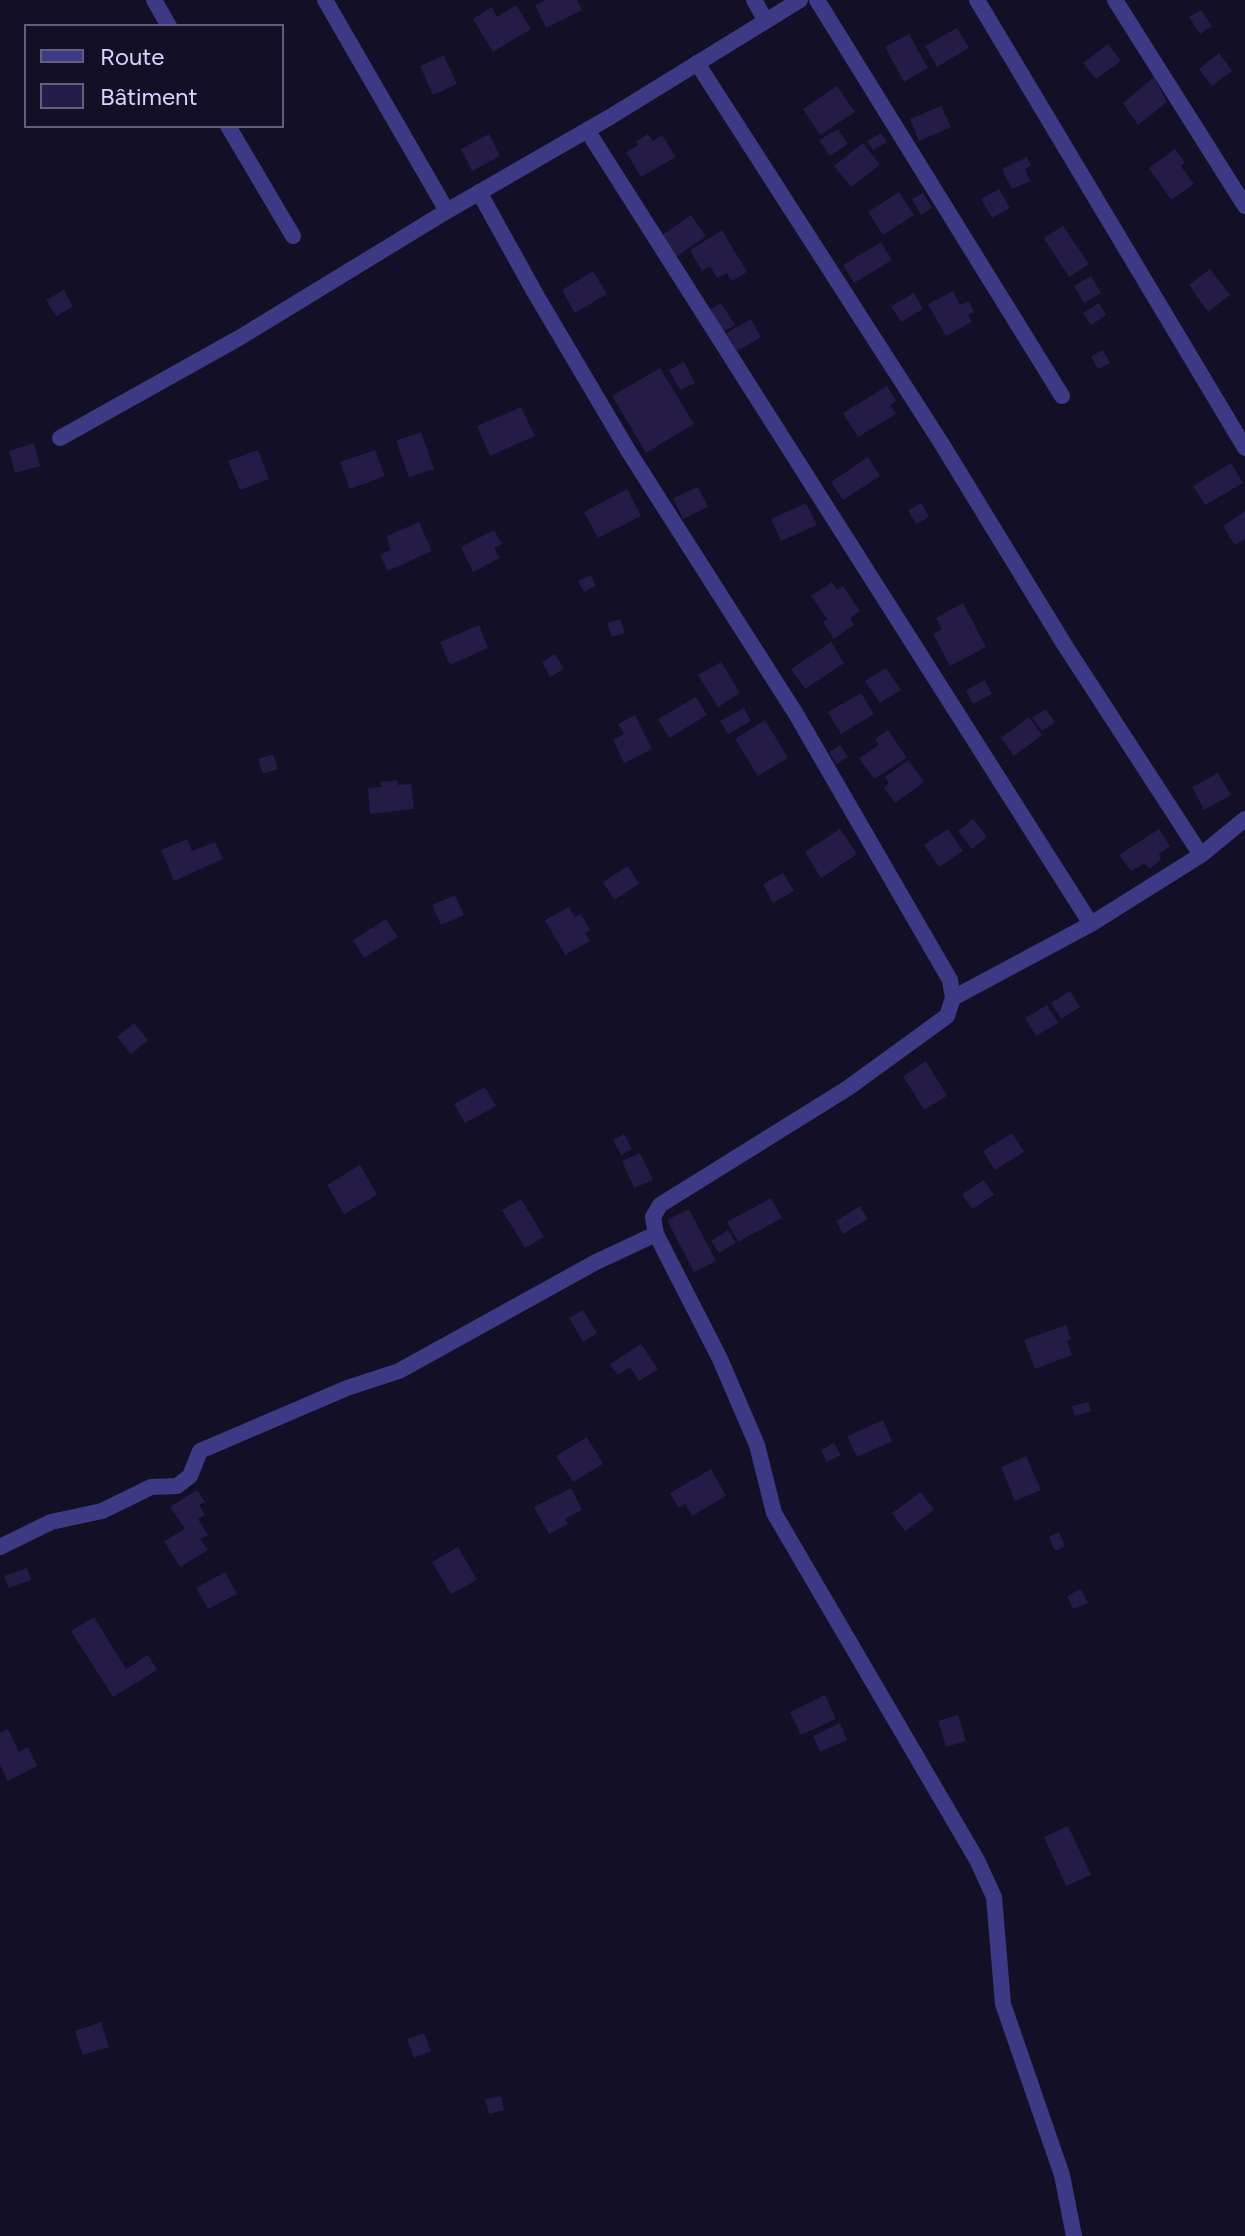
<!DOCTYPE html>
<html>
<head>
<meta charset="utf-8">
<style>
  body { margin:0 }
  #map { position:relative; width:1245px; height:2236px; overflow:hidden; background:#130f26; font-family:Figtree,sans-serif }
  canvas { display:block }
  .legend { position:absolute; left:24px; top:24px; width:260px; height:104px; box-sizing:border-box; background:#130f26; border:2px solid #625e7d; margin:0; padding:10px 14px; list-style:none; font-size:24px; color:#d9d4ff }
  .legend li { display:flex; align-items:center; gap:16px; height:40px }
  .legend b { width:40px; border:2px solid #625e7d }
</style>
</head>
<body>
<div id="map">
<canvas width="1245" height="2236"></canvas>
<ul class="legend">
<li><b style="height:10px;background:#3d3a85"></b>Route</li>
<li><b style="height:22px;background:#241b47"></b>Bâtiment</li>
</ul>
</div>
<script>
const ctx = document.querySelector('canvas').getContext('2d');
ctx.lineJoin = 'round';
function fill(path, color) {
  ctx.fillStyle = color;
  ctx.fill(path, 'evenodd');
}
function shape(rows) {
  const path = new Path2D();
  for (const r of rows) {
    path.moveTo(r[0], r[1]);
    for (let i = 2; i < r.length; i += 2) path.lineTo(r[i], r[i + 1]);
  }
  return path;
}
function trace(path, color, width, dash) {
  ctx.strokeStyle = color;
  ctx.lineWidth = width;
  ctx.lineCap = dash ? 'butt' : 'round';
  ctx.setLineDash(dash || []);
  ctx.stroke(path);
}
fill(shape([
  [546,0,577,0,582,10,546,28,535,5],
  [516,5,531,29,493,52,473,19,492,7,497,17],
  [1201,10,1212,26,1200,34,1189,17],
  [957,28,969,48,937,67,925,46],
  [909,34,928,68,904,82,885,47],
  [1108,44,1121,61,1096,79,1083,63],
  [1219,53,1232,71,1212,86,1199,69],
  [444,55,457,84,433,95,420,66],
  [1154,77,1167,102,1138,125,1123,103],
  [837,86,855,112,820,135,803,109],
  [941,106,951,127,919,141,910,119],
  [838,129,848,144,830,156,819,140],
  [881,133,887,142,873,150,867,141],
  [489,134,500,156,472,171,461,149],
  [648,134,653,141,662,135,676,157,641,177,626,152,638,145,636,141],
  [863,143,880,165,851,187,834,166],
  [1175,149,1185,163,1181,166,1194,184,1171,200,1149,168],
  [1027,157,1031,166,1025,169,1030,181,1012,189,1002,169],
  [999,189,1010,208,992,218,981,199],
  [899,192,914,215,883,235,868,212],
  [923,193,932,208,921,215,912,199],
  [691,215,706,236,676,257,662,235],
  [1063,226,1089,264,1069,277,1044,238],
  [722,230,747,272,731,281,727,273,717,278,710,266,702,271,690,250],
  [881,242,892,260,854,283,843,265],
  [1210,269,1230,295,1208,312,1189,285],
  [593,271,607,294,575,313,562,290],
  [1091,276,1101,293,1084,303,1074,286],
  [64,290,73,307,56,316,46,300],
  [953,291,960,305,969,301,974,312,968,315,972,322,946,336,928,304],
  [914,293,923,309,901,322,891,306],
  [721,303,735,325,723,332,710,309],
  [1099,303,1106,315,1091,325,1083,313],
  [751,319,761,337,737,351,726,333],
  [1103,350,1110,363,1098,369,1091,356],
  [684,362,695,383,680,390,669,370],
  [660,368,694,424,646,453,612,396],
  [887,386,896,401,890,405,896,414,858,437,843,413],
  [521,407,535,436,490,456,477,426],
  [421,432,434,469,409,477,396,441],
  [34,443,40,466,15,473,9,451],
  [258,450,269,479,240,490,228,461],
  [375,450,385,476,350,489,340,462],
  [868,457,880,476,843,500,831,482],
  [1231,463,1243,483,1205,505,1193,486],
  [698,487,708,507,683,519,673,498],
  [627,489,641,516,598,538,584,512],
  [806,503,817,525,781,541,771,519],
  [921,503,929,517,916,524,908,510],
  [1245,511,1245,539,1235,545,1223,526],
  [419,522,432,551,388,571,380,555,390,550,387,536],
  [494,530,502,544,494,548,500,558,473,572,461,547],
  [591,575,596,586,584,592,578,581],
  [832,582,837,590,843,586,860,611,850,618,854,625,834,639,823,622,827,619,811,596],
  [963,603,986,647,950,666,933,634,942,629,936,618],
  [620,619,625,633,612,637,607,623],
  [479,625,488,648,450,665,440,642],
  [831,642,844,663,805,689,791,669],
  [555,654,564,669,550,677,542,662],
  [721,662,740,693,718,707,698,675],
  [886,668,901,690,880,703,865,681],
  [985,680,992,694,973,704,966,690],
  [861,693,874,714,841,734,828,712],
  [696,697,707,715,669,738,658,719],
  [744,708,751,721,728,734,720,721],
  [1046,709,1055,722,1042,731,1032,718],
  [635,715,652,749,624,763,613,740,624,734,618,724],
  [1029,717,1042,735,1014,756,1001,738],
  [765,720,788,758,758,776,735,739],
  [888,730,907,758,874,779,859,758,879,745,875,739],
  [840,745,848,757,836,764,829,752],
  [273,754,278,769,263,774,258,759],
  [908,760,924,782,895,803,884,788,889,783,885,777],
  [1218,773,1231,795,1204,810,1192,787],
  [397,780,398,785,411,784,414,809,370,814,368,788,381,787,380,782],
  [973,819,987,837,972,849,958,831],
  [840,829,857,854,821,878,805,852],
  [948,829,963,851,939,867,924,845],
  [1159,829,1170,846,1159,854,1161,860,1150,869,1144,864,1131,871,1119,855],
  [187,839,192,851,215,842,223,859,174,881,161,850],
  [628,866,639,884,614,900,603,882],
  [783,873,794,891,773,903,763,884],
  [455,895,464,915,441,925,432,905],
  [569,907,575,917,581,914,590,930,585,933,590,941,565,955,545,920],
  [386,919,398,937,364,958,353,940],
  [1070,991,1080,1007,1061,1019,1051,1003],
  [1047,1005,1058,1023,1036,1036,1025,1018],
  [134,1023,148,1040,131,1054,117,1037],
  [926,1061,947,1096,924,1110,903,1076],
  [485,1087,496,1106,465,1123,454,1104],
  [1012,1133,1024,1152,995,1170,983,1151],
  [624,1134,632,1149,621,1155,613,1140],
  [640,1153,653,1180,634,1188,622,1161],
  [360,1165,377,1195,344,1214,327,1185],
  [984,1180,994,1195,972,1209,962,1194],
  [771,1198,782,1218,738,1242,727,1222],
  [521,1199,544,1237,525,1248,502,1210],
  [860,1206,868,1219,843,1234,836,1221],
  [689,1209,716,1261,694,1272,667,1220],
  [728,1230,736,1243,719,1253,711,1241],
  [583,1310,597,1333,583,1342,569,1318],
  [1066,1325,1071,1339,1067,1341,1072,1355,1035,1369,1024,1340],
  [641,1344,658,1369,639,1381,630,1367,618,1375,610,1364],
  [1088,1402,1091,1411,1075,1416,1072,1406],
  [883,1420,892,1441,857,1457,847,1436],
  [587,1437,603,1464,573,1482,556,1456],
  [834,1443,841,1455,827,1462,821,1450],
  [1026,1456,1041,1490,1015,1501,1001,1467],
  [711,1469,726,1496,692,1516,685,1504,679,1508,670,1493],
  [571,1488,582,1510,565,1519,568,1524,549,1534,534,1507],
  [197,1490,205,1502,199,1505,205,1515,198,1519,208,1535,200,1539,208,1550,180,1567,164,1541,185,1529,170,1507],
  [921,1492,934,1510,905,1531,892,1513],
  [1059,1532,1065,1546,1055,1551,1049,1537],
  [458,1547,477,1580,451,1594,432,1562],
  [27,1568,31,1580,9,1588,4,1576],
  [225,1572,237,1594,208,1609,196,1588],
  [1081,1589,1088,1603,1073,1609,1067,1596],
  [94,1617,126,1669,148,1655,157,1670,113,1697,71,1631],
  [825,1695,836,1719,801,1735,790,1712],
  [958,1715,966,1741,946,1747,938,1721],
  [840,1723,847,1740,820,1752,813,1736],
  [8,1729,19,1752,28,1747,37,1766,8,1781,0,1765,0,1733],
  [1068,1826,1091,1875,1066,1886,1044,1837],
  [101,2022,109,2047,83,2055,75,2031],
  [424,2033,431,2051,414,2058,407,2039],
  [501,2096,504,2110,489,2114,485,2099]
]), '#241b47');
trace(shape([
  [154,0,169,26],
  [325,0,447,211],
  [754,0,766,21],
  [817,0,1062,396],
  [977,0,1245,448],
  [1115,0,1245,206],
  [697,63,940,441,1064,644,1201,855],
  [228,126,293,236],
  [587,130,1091,924],
  [479,192,535,293,629,452,796,714,950,980,953,998,947,1016,848,1088,660,1205,653,1217,656,1234,720,1359,757,1445,774,1513,977,1860,994,1897,1003,2004,1062,2175,1074,2236],
  [60,438,239,338,447,211,610,117,800,0],
  [953,998,1091,924,1201,855,1245,819],
  [0,1547,51,1522,102,1511,151,1487,177,1486,190,1476,200,1451,347,1388,399,1371,596,1262,656,1234]
]), '#3d3a85', 16);
</script>
</body>
</html>
